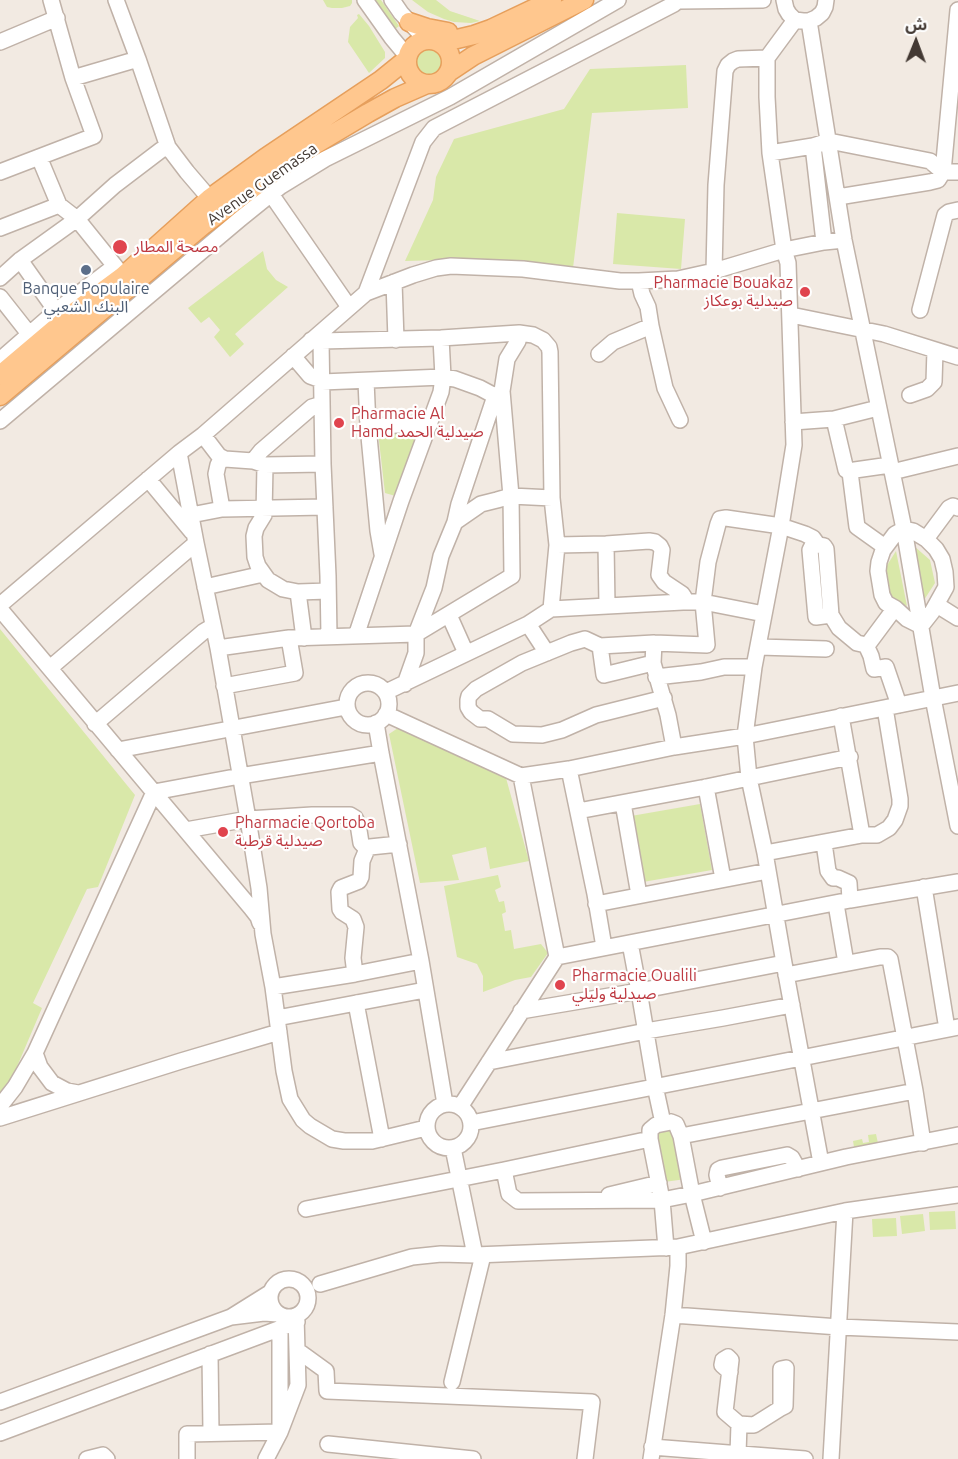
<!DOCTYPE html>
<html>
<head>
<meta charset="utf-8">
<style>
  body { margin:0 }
  #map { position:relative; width:958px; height:1459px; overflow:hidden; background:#f2eae2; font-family:Ubuntu,"Noto Sans Arabic",sans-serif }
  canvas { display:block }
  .north { position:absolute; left:886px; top:12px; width:60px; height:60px; -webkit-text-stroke:4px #fff; paint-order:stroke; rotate:1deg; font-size:16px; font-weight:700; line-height:24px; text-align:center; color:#433933 }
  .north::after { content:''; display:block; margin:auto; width:21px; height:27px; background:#433933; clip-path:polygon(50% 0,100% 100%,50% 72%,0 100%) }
</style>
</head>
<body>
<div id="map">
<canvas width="958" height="1459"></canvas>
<div class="north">ش</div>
</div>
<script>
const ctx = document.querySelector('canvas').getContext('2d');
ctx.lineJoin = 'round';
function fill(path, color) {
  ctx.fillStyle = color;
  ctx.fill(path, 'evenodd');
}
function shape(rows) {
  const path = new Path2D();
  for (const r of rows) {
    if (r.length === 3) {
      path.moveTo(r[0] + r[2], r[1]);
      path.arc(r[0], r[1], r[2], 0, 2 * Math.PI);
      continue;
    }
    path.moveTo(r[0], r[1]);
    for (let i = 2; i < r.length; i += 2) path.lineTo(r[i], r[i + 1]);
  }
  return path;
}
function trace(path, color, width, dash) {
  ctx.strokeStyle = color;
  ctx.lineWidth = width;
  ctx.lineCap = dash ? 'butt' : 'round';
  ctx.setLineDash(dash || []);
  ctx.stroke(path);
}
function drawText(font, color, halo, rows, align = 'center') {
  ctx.font = font + ' Ubuntu,"Noto Sans Arabic",sans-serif';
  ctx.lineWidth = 4.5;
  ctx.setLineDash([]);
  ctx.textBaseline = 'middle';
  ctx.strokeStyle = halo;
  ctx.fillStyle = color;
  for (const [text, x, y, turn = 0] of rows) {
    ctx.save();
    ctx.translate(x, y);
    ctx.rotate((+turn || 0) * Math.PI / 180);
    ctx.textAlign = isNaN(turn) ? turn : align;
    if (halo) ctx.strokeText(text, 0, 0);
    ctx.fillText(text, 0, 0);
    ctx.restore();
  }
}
fill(shape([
  [323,0,352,0,352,3,350,6,342,8,332,8,327,7],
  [376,0,381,0,399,26,392,32,372,5],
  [412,0,436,0,450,11,480,21,471,23,454,22,444,19,428,12],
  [359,14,369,26,385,52,385,58,369,73,348,42,350,27,358,18,357,15],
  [429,62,16],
  [686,65,688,108,592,113,573,268,483,259,405,261,433,200,436,177,454,139,564,109,590,69],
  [617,213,685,219,681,269,613,264],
  [263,251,267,269,276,280,288,287,235,334,244,344,230,357,214,337,220,330,209,317,201,323,188,308],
  [425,428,399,497,385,493,378,432],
  [914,546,930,560,935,583,924,600],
  [896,551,907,606,891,598,886,567],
  [0,629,135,795,98,887,87,889,33,1003,42,1008,10,1083,0,1093],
  [401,726,506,778,529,861,490,869,486,847,452,855,459,880,420,883,389,734],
  [700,804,712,870,643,882,631,816],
  [498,875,501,887,495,890,499,902,504,901,506,912,502,914,505,931,511,930,514,949,541,944,548,953,531,977,515,980,483,992,483,976,477,964,457,957,444,886],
  [675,1127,686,1179,664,1182,653,1131],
  [876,1134,879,1148,855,1153,853,1141,862,1139,863,1143,869,1142,868,1135],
  [955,1211,956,1229,930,1230,929,1212],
  [923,1214,925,1231,902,1234,900,1216],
  [896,1218,897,1236,873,1237,872,1219]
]), '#d9e8a9');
const minor = shape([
  [116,0,138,59,168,147,187,172,217,207],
  [365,0,392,38,407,56],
  [392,0,401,13,426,40],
  [784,0,786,9,789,14,795,20,803,21,809,21,816,18,822,13,825,7,826,0],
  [679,1,763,0],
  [795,20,767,58,767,97,770,153,784,250,788,263,794,445,781,526,754,667,745,736,749,778,765,853,784,963,821,1163],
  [809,21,844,240,904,529,933,698,958,826],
  [0,42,57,18],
  [73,78,138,59],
  [813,146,824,242],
  [770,153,813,146,829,141,930,161,943,172,958,172],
  [39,157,59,205],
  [0,172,94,136,73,78,51,0],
  [271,194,349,307],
  [838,197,930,182,938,180,943,172,958,10],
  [0,228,59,205,77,219,123,276],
  [20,260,56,311],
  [714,271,716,185,725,71,728,65,733,61,738,59,767,58],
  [0,278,20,260,77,219,115,185,161,150,168,147],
  [639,281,642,294,648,307,651,326,665,388,680,420],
  [394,282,396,340],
  [366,293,423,142,434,128,674,4,679,0],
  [0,297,30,335],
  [920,310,945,215,949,212,958,210],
  [791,315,884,334,958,357],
  [311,340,321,341,441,338,519,333,533,335,543,340,549,347,550,352,552,498,557,545,551,609],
  [321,341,323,464,328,576,329,636],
  [599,354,613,342,651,326],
  [293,356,310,376,321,380],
  [0,360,56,311,115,266],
  [366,381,368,426,378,531,382,554],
  [322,382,443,377,455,379,480,388,495,396],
  [910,395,927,389,934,382,935,350],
  [834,419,846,470,848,471,890,465],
  [0,421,240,219,281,186,325,159,450,97,618,0],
  [793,422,834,419,878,408],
  [368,426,430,424],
  [203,435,219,456,225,459,253,461,265,465,323,464],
  [179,453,196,543,218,648,248,819,259,888,263,934,273,987,284,1071,290,1099,303,1120,310,1126,332,1139,344,1141,372,1141,426,1128],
  [222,458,218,465,216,474,222,509],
  [253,461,261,451,312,407,322,404],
  [265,465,264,515,256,528,254,536,255,557,258,566,268,580,283,589,298,592,328,591],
  [850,472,857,527,885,547],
  [892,472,958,456],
  [148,479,192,532],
  [191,515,222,509,325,507],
  [455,522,481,504,497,500,511,496,552,498],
  [904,529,913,531,926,539,936,549,942,559,945,572,946,587,932,612,921,626,907,619,895,608,886,603,882,595,878,571,879,562,883,550,895,534,904,529],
  [926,539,949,508,953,506,958,508],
  [606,544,607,606],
  [557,545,606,544,649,541,655,542,660,546,662,550,659,575,664,582,682,594,684,597,683,602],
  [205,587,263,574],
  [298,592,304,638],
  [0,605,179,453,203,435,366,293,413,275,436,268,451,266,523,269,620,281,639,281,678,279,714,271,784,250,824,242,844,240],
  [937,605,958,618],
  [0,609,251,908,258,917,260,923],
  [449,615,466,653],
  [831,615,816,617,810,550,812,546,818,545,824,546,826,549,831,615,839,628,857,643,866,645,869,643,895,608],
  [528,624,547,653],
  [356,636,401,501,441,392,443,377,441,338],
  [654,643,653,663,668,715,674,747],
  [866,645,871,656,874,669,886,667,899,705],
  [600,646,604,675,653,663],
  [759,647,826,649],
  [218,648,289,638,416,634,512,576,511,496,502,391,507,359,518,341,519,333],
  [50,668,196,543],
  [656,677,701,672,724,667,754,667],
  [368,704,21],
  [405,684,416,653,416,634,434,588,441,556,455,522,459,504,495,396,502,391],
  [224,686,295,673,289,638],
  [386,692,528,624,551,609,683,602,703,602,764,614],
  [664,698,596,715,562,730,542,735,513,734,488,719,480,719,471,712,468,707,468,700,469,696,476,689,522,663,571,643,585,639,600,646,654,643,707,645,703,602,708,562,718,524,720,519,726,518,781,526,805,534,813,538,818,545],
  [386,714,521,776,569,769,674,747,745,736,958,693],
  [841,716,862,835],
  [376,723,381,753,421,961,445,1104],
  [95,724,203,632,213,626],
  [118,750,346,707],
  [569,769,595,894,604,947],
  [706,787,723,879],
  [623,803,639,895],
  [578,811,706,787,850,757],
  [186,830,248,819,312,815,350,815,355,818,358,824,361,843,367,849,370,847,399,844],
  [824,843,828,871,833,878,838,878,849,883,850,900],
  [765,853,862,835,877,835,889,828,895,820,900,806,900,799,885,708],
  [924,887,947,1029],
  [596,904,768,871],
  [836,904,846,963],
  [630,943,639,991,655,1086,663,1123],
  [557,957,850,900,958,882],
  [355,974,353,958,356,927,353,919,342,912,340,909,339,892,341,888,359,881,361,877,362,861,367,849],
  [786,975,880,957,888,957,890,959,915,1091,923,1143],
  [273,987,355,974,421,961],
  [356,1003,382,1139],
  [521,1011,639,991,784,963],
  [277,1018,425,990],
  [35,1053,40,1067,52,1083,67,1091,78,1093],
  [489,1062,646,1031,723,1018,792,1005],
  [449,1126,22],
  [0,1106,15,1087,35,1053,154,792,240,776,381,753],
  [460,1107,557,957,521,776],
  [0,1118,181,1061,279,1032],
  [671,1122,676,1124,681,1136,692,1194,662,1200,650,1139,650,1130,656,1125,671,1122],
  [471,1123,958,1027],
  [681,1136,915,1091],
  [453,1148,475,1255,678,1247,845,1211,958,1195],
  [504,1170,509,1194,518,1201,662,1200,666,1248],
  [720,1188,717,1175,718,1170,722,1168,787,1155,792,1158,798,1169],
  [609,1195,659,1183],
  [306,1209,504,1170,650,1139],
  [704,1242,692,1194,846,1157,958,1135],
  [289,1298,19],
  [320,1284,412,1257,441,1254,475,1255],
  [271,1292,231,1317,264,1313,278,1314],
  [673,1315,839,1327,958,1332],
  [297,1350,326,1371,327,1391,592,1402,585,1459],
  [210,1354,211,1433],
  [730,1372,722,1365,723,1360,728,1357,731,1360,725,1412,739,1424,738,1454],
  [452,1382,483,1255],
  [0,1402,231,1317],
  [739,1424,754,1425,781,1408,781,1369,786,1368,785,1406,781,1408],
  [0,1433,297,1322],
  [328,1444,473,1459],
  [652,1447,805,1459],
  [87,1459,103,1455,107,1459],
  [187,1459,187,1434,280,1432,280,1328],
  [266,1459,280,1432,298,1385,296,1316],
  [651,1459,673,1315,678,1266,678,1247],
  [831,1459,845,1211]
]);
const major = shape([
  [409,22,427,28,448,32],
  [429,62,22],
  [440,43,474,35,491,29,552,0],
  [449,72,473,56,584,0],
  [0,375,77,310,123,276,210,198,265,158,381,80,407,59],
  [0,396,202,226,265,179,311,147,368,113,395,98,427,84]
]);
trace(minor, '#c0b2a8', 18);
trace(major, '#e69f5c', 21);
trace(minor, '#fff', 15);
trace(major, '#ffc78e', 18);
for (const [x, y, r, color] of [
  [120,247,8,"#e0444e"],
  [86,270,6,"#5c6f8a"],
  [805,292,6,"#e0444e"],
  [339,423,6,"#e0444e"],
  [223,832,6,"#e0444e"],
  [560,985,6,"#e0444e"]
]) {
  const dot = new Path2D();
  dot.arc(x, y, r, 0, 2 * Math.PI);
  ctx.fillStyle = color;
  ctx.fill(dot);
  trace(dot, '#fff', 2);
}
drawText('16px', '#433933', '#fff', [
  ["Avenue Guemassa",262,184,-35]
]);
drawText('16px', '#be3a42', '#fff', [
  ["مصحة المطار",134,247],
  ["Pharmacie Bouakaz",793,283,"right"],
  ["صيدلية بوعكاز",793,301,"right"],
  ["Pharmacie Al",351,414],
  ["Hamd صيدلية الحمد",351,432],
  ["Pharmacie Qortoba",235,823],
  ["صيدلية قرطبة",235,841],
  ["Pharmacie Oualili",572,976],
  ["صيدلية وليلي",572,994]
], 'left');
drawText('16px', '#4e5e75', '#fff', [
  ["Banque Populaire",86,289],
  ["البنك الشعبي",86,307]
]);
</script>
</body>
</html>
